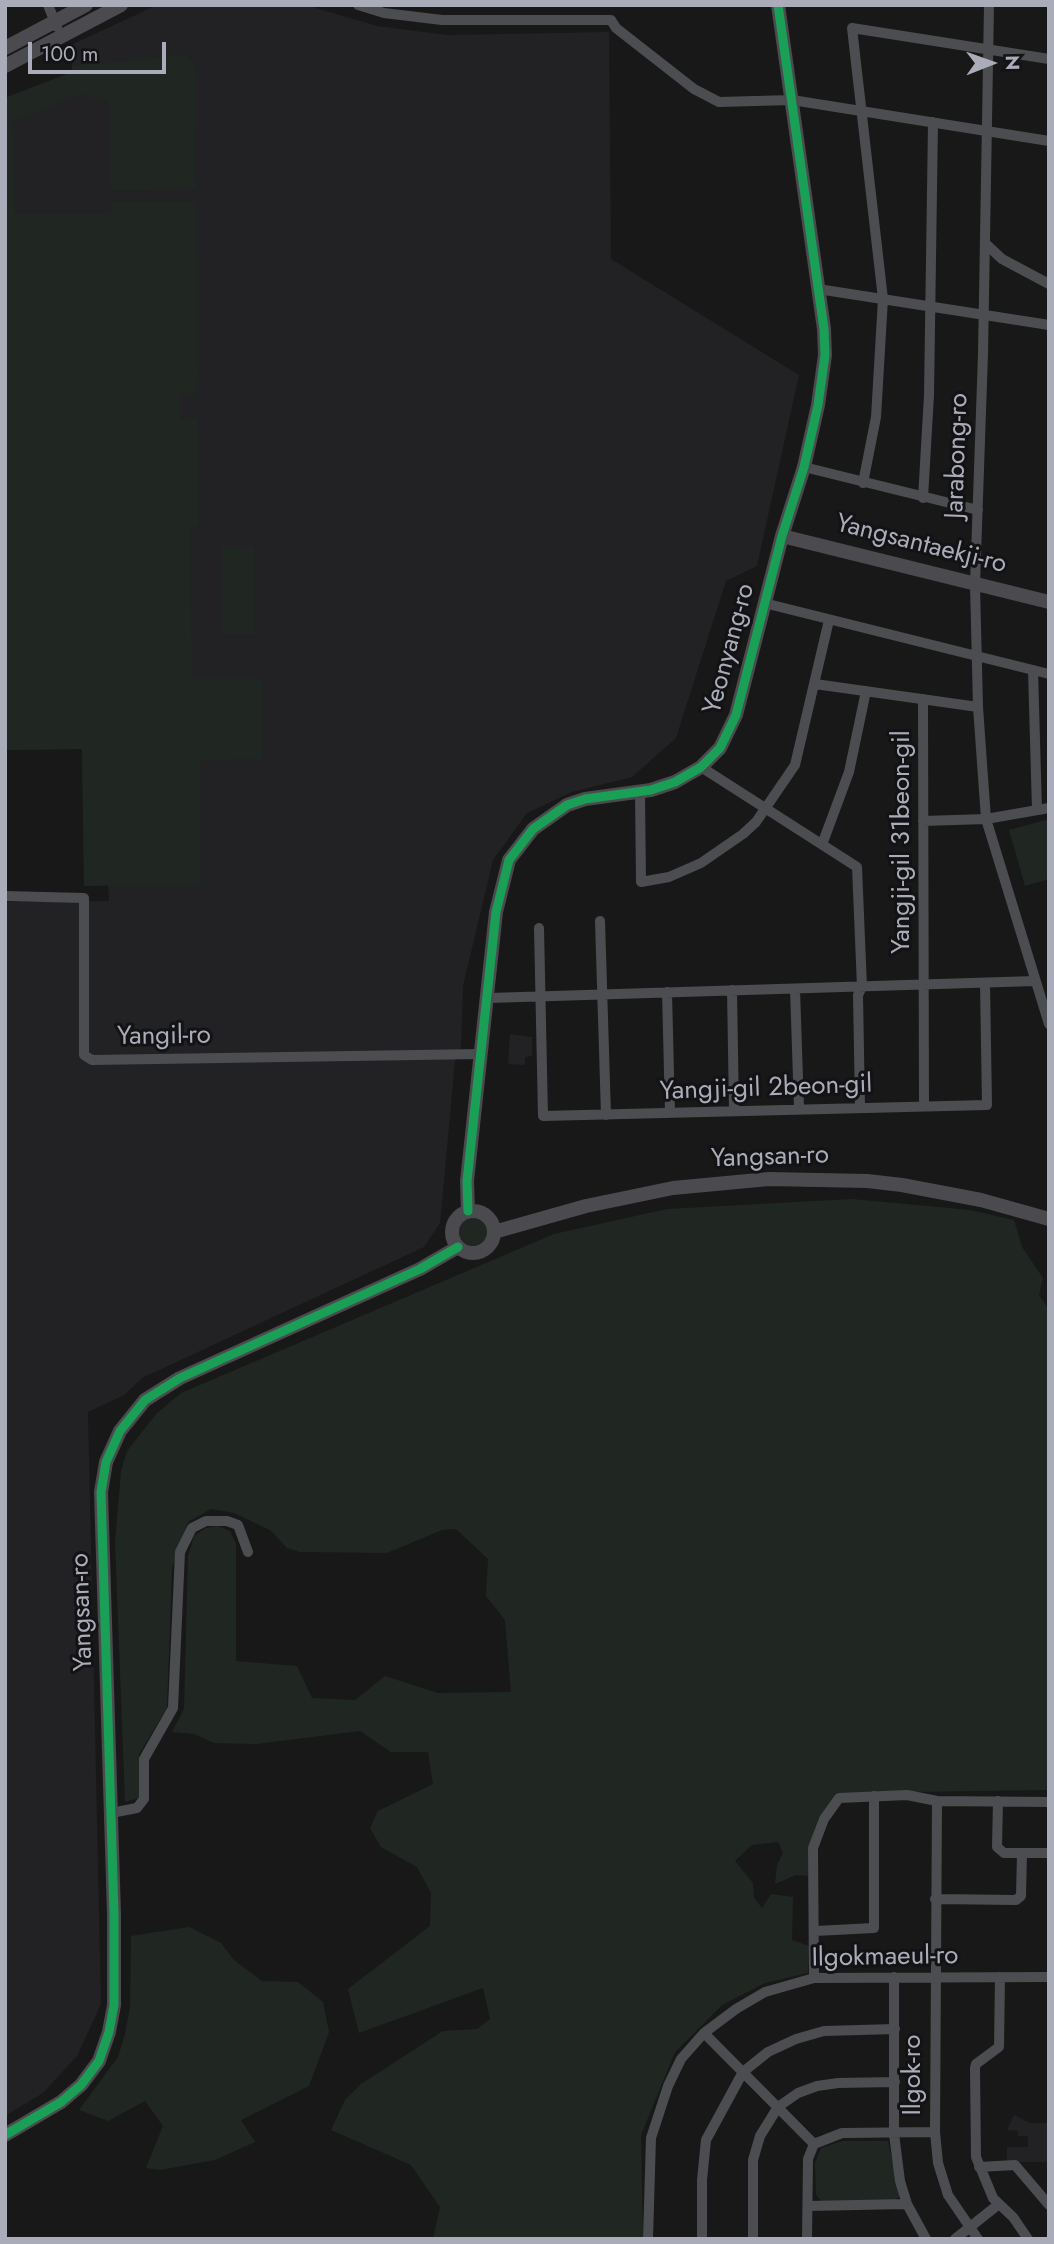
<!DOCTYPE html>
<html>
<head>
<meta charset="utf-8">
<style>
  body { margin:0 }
  #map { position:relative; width:1054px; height:2244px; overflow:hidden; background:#181818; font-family:Jost,sans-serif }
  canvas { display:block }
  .frame { position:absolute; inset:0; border:7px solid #aaadb9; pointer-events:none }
  .north { position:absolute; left:956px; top:28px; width:70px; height:70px; -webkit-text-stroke:5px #131214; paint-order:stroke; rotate:89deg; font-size:19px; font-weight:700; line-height:28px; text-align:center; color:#aaadb9 }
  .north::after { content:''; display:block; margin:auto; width:24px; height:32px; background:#aaadb9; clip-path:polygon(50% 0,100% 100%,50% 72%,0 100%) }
  .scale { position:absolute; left:28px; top:42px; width:138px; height:32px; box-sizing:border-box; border:4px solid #aaadb9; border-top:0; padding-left:9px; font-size:21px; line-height:24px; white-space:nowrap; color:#aaadb9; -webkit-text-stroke:5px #131214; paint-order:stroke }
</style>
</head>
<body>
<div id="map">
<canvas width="1054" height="2244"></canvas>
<div class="frame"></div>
<div class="north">N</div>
<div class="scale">100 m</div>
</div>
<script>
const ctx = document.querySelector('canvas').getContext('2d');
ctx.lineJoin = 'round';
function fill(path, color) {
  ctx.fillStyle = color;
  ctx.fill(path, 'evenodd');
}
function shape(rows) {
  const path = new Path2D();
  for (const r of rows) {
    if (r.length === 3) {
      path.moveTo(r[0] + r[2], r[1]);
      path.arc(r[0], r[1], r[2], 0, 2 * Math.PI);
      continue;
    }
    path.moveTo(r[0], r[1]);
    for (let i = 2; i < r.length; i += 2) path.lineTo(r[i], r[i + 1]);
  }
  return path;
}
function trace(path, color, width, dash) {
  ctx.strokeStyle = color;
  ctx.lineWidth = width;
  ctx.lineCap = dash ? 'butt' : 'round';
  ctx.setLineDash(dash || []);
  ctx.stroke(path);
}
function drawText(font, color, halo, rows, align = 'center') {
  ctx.font = font + ' Jost,sans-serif';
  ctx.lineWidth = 6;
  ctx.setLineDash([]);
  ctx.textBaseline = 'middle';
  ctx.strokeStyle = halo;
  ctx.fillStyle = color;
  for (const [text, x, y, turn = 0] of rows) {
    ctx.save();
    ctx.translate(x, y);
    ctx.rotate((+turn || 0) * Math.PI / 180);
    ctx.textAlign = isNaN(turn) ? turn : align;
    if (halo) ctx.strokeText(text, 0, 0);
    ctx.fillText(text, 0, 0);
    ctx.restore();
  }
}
fill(shape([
  [157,5,306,5,377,26,447,35,609,32,611,259,799,375,757,566,726,581,676,738,632,777,572,792,527,813,493,860,463,986,461,1048,455,1061,440,1223,424,1247,142,1378,124,1395,88,1412,101,2004,77,2056,43,2093,5,2116,5,902,109,901,108,885,84,886,82,749,5,750,5,98,72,72,73,44],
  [510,1034,532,1037,532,1056,525,1057,525,1065,508,1064],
  [1014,2115,1030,2123,1049,2123,1049,2162,1007,2162,1007,2147,1028,2147,1028,2136,1018,2136,1018,2131,1007,2130]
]), '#222224');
fill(shape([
  [185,55,194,62,196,71,195,188,111,191,109,102,80,94,8,123,13,132,15,214,111,213,111,202,196,201,197,393,180,393,180,419,198,419,199,527,190,527,192,679,261,679,262,759,200,760,201,884,84,886,82,749,5,750,5,98,72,72,72,66],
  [222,547,254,547,255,634,222,634],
  [1049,819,1049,879,1025,886,1009,830],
  [852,1199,970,1210,1014,1220,1022,1247,1043,1278,1039,1295,1049,1310,1049,1790,836,1793,819,1817,808,1848,808,1876,796,1875,775,1884,777,1865,783,1853,778,1842,752,1845,735,1861,753,1883,754,1898,762,1908,771,1894,793,1897,792,1940,809,1946,808,1973,765,1983,722,2005,675,2052,641,2135,643,2239,433,2239,440,2207,411,2165,331,2130,345,2100,361,2084,443,2031,477,2029,490,2019,483,1988,359,2033,348,1989,430,1926,431,1893,417,1867,381,1847,370,1828,378,1811,433,1784,428,1752,391,1752,360,1731,256,1744,214,1743,194,1734,172,1732,184,1709,188,1557,194,1536,206,1528,218,1526,230,1531,236,1544,236,1661,297,1666,312,1698,355,1700,385,1676,438,1693,511,1692,505,1620,486,1596,488,1559,456,1529,442,1530,387,1553,300,1552,287,1548,270,1530,234,1513,211,1509,188,1522,172,1568,167,1708,139,1754,139,1798,125,1802,115,1542,121,1471,127,1451,157,1413,181,1393,554,1234,667,1209],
  [474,1231,15],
  [189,1927,221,1943,234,1960,262,1981,298,1982,323,2002,329,2032,309,2086,241,2120,255,2142,215,2160,160,2170,146,2168,163,2126,145,2101,108,2121,79,2110,118,2057,125,2034,130,2007,131,1936],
  [843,2141,888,2141,900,2196,894,2201,822,2202,816,2195,815,2163,821,2148]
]), '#202722');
trace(shape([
  [48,5,57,27],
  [358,5,384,13,442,20,611,20,616,28,694,89,719,102,792,100,1049,141],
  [989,5,983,354,975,584,978,707,986,819,1049,1024],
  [986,244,1002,259,1049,284],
  [818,289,1049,325],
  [804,467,978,510],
  [863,483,876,417,883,299,852,28,1049,59],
  [923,498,929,395,933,122],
  [764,603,1049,674],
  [1033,670,1037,810],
  [815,684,978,707],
  [923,699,924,1106],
  [701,767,857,867,862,987,858,995,860,1107],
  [640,792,641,882,669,877,701,863,743,834,756,822,795,765,829,620],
  [923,821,986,819,1049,808],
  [823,842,849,772,866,691],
  [5,896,84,898,84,1055,92,1060,481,1054],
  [600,921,606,1115],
  [539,928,543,1116,987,1105,985,983],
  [795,989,799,1108],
  [732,990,734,1111],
  [667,992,670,1113],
  [489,998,1035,981],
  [937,1801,935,2132,938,2163,948,2195,978,2239],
  [998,1801,997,1847,1004,1853,1049,1853],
  [111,1813,137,1808,144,1799,144,1759,173,1708,180,1552,192,1528,206,1521,227,1521,238,1525,248,1552],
  [935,1899,1016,1900,1021,1896,1022,1853],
  [815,1931,874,1928,874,1796],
  [894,1977,894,2134,900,2181,907,2204,926,2239],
  [1000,1977,999,2047,976,2064,975,2068,976,2157,993,2198,1013,2217,1028,2239],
  [814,1978,813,1848,824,1819,839,1798,907,1795,937,1801,1049,1802],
  [704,2033,814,2144],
  [979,2167,1015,2165,1049,2205],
  [808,2206,907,2204],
  [648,2239,651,2138,668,2086,681,2059,704,2033,736,2009,765,1992,814,1978,1049,1977],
  [702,2239,702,2180,706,2140,743,2072,768,2052,796,2039,824,2031,895,2029],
  [753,2239,753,2160,760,2136,778,2107,798,2093,817,2086,838,2083,895,2082],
  [807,2239,808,2159,814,2144,842,2133,935,2132],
  [955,2239,999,2204]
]), '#4c4d51', 10);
trace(shape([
  [5,48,86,5],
  [5,66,121,5],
  [782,536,1049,602],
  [468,1211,467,1181,496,912,509,860,533,829,567,805,585,799,651,790,675,782,701,767,720,748,736,715,782,536,804,467,818,405,825,355,824,329,778,5],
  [473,1232,21],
  [494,1232,586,1206,673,1188,769,1179,867,1181,902,1185,981,1200,1049,1219],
  [5,2135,61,2102,81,2085,99,2061,109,2032,114,2005,114,1914,101,1492,106,1462,120,1431,145,1400,180,1378,420,1269,458,1247]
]), '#4b4b4f', 14);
trace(shape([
  [468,1211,467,1181,496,912,509,860,533,829,567,805,585,799,651,790,675,782,701,767,720,748,736,715,782,536,804,467,818,405,825,355,824,329,778,5],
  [5,2135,61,2102,81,2085,99,2061,109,2032,114,2005,114,1914,101,1492,106,1462,120,1431,145,1400,180,1378,420,1269,458,1247]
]), '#1a9f57', 9);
drawText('26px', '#aaadb9', '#131214', [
  ["Jarabong-ro",958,456,-88],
  ["Yangsantaekji-ro",921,545,14],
  ["Yeonyang-ro",730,649,-75],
  ["Yangji-gil 31beon-gil",903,842,-90],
  ["Yangil-ro",164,1037,-1],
  ["Yangji-gil 2beon-gil",766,1089,-2],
  ["Yangsan-ro",770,1158,-2],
  ["Yangsan-ro",83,1612,-92],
  ["Ilgokmaeul-ro",885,1958,-1],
  ["Ilgok-ro",914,2075,-90]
]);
</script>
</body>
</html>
